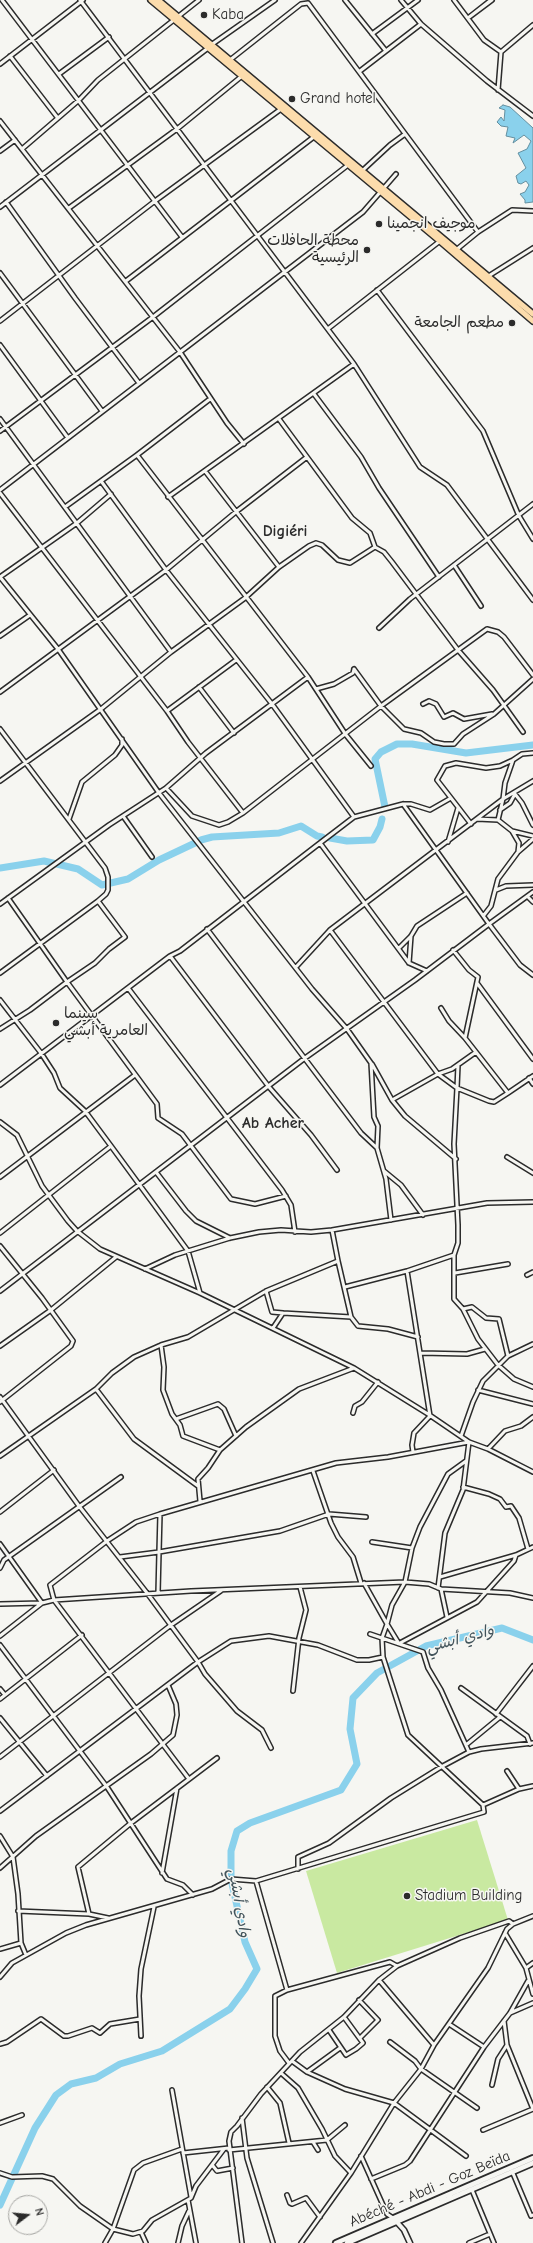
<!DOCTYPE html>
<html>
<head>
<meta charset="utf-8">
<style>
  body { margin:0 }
  #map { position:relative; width:533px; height:2243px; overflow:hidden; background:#f6f6f2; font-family:"Comic Neue",sans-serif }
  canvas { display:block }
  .north { position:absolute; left:8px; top:2195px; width:40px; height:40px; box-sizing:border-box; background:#f6f6f2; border:1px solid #a5a5a2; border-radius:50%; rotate:74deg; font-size:11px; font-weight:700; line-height:16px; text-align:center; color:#2b2b2b }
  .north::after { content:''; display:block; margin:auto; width:14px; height:18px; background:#2b2b2b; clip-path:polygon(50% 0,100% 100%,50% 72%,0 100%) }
</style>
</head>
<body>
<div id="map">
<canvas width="533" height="2243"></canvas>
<div class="north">N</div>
</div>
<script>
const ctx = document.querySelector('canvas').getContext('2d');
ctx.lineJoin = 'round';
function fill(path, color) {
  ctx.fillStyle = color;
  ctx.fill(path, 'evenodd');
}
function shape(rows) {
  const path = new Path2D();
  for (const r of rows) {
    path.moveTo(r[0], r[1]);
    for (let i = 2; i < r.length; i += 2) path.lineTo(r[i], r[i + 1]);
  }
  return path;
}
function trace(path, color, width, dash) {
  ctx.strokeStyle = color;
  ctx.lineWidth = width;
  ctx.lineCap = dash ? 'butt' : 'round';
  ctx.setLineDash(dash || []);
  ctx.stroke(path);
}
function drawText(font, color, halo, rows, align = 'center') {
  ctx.font = font + ' "Comic Neue","Playpen Sans Arabic",sans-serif';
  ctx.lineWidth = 3;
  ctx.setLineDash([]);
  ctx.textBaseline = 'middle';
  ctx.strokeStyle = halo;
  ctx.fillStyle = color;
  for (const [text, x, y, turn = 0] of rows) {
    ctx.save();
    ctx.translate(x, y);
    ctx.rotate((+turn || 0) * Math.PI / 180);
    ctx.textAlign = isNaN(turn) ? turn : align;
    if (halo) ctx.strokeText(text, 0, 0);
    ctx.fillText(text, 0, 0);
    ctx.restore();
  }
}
fill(shape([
  [477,1820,508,1920,337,1973,306,1871]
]), '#c9e9a1');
const water = shape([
  [503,105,510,107,533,128,533,202,525,203,525,200,520,194,525,192,529,185,526,181,521,184,518,183,516,176,526,168,518,153,527,149,531,141,524,135,513,143,515,138,506,136,508,127,501,126,497,122,501,117,504,121,505,110,499,108,503,105]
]);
fill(water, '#8ad1ec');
trace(water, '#648f9f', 1);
trace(shape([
  [385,807,375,759,381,752,397,744,412,744,466,753,533,745],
  [330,838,347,841,373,840,380,827,382,819],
  [201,840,212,837,279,833,301,826,317,836,322,837],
  [0,868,44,861,78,869,102,885,128,879,159,860,195,843],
  [0,2205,35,2128,56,2095,71,2084,96,2078,120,2064,162,2051,230,2009,245,1989,257,1969,245,1942,231,1879,231,1851,237,1831,250,1823,341,1790,357,1764,350,1729,353,1698,377,1673,426,1646,502,1628,533,1640]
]), '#8ad1ec', 7);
const minor = shape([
  [2,0,182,237],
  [80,0,354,364,168,497],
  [345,0,386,51],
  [401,0,421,24,487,81,533,116],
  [454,0,484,40,501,52],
  [491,0,468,18,492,0],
  [372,34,418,0],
  [211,45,275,0],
  [10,56,57,117],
  [230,60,301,4,308,3,478,232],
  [0,64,83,0],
  [360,71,421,24],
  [59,74,109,37],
  [498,90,501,52,533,25],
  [0,121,180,352,227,423,244,444],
  [22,149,79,100,98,80,199,0],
  [0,151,15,140],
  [362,171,390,145,405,134],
  [6,202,75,298,139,383],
  [0,207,208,48],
  [69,208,177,129,242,76],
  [456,250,478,232,512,210,533,211],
  [0,273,102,411],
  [487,277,533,248],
  [126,281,315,136],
  [377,290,483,431,519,516,533,539],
  [0,321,155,201,281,109],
  [329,328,440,241],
  [0,345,68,438],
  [354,364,420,467,447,485,533,600],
  [314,394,361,457,379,488,439,577],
  [0,419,171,652],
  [279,419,352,518,370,533,375,547,384,552,392,562,458,650,493,690,523,732],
  [0,431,153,317,348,165],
  [205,471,279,567],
  [101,481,166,570,272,704,354,817,403,804,411,804,430,810,451,798,471,824],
  [0,490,363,212,396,174],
  [0,493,167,711,188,742,243,813],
  [65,507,137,455],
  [454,565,481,606],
  [0,577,58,649,159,793,312,989,347,1029,371,1063,374,1117,378,1126,377,1148,386,1179,391,1220],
  [0,577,77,523,111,494],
  [379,628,410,599,533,504],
  [0,636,30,615],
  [354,669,381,706,404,729,421,733,434,742,444,744,454,744,463,734,494,714,533,679],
  [308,677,346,735,371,766],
  [199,687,234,733],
  [316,689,334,684,353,673,354,669],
  [0,692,166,570,237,511,307,457],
  [423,704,429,701,436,704,444,717,453,713,464,719,492,714],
  [167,711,236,660],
  [0,729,105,868,108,877,108,890,106,894,98,901,125,937,109,949,95,963,67,982,157,1104,158,1118,182,1134,231,1199,255,1204,286,1196],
  [0,781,101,709,171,652,245,598,279,567,309,546,316,543,322,545,338,560,350,563,375,547],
  [166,788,192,816,219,825,228,822,243,813,381,706,487,629,498,632,504,637,533,675],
  [451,798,437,780,445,766,456,763,486,768,500,766,513,760],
  [500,810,510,803,515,794,522,803,533,825],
  [123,816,152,857],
  [69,819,82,782,115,755,122,745,122,739],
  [477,819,498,820,512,831,533,836],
  [498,820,503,799,533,781],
  [512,831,519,843,518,852],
  [448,842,458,808],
  [320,843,354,817],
  [496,890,506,886,533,885],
  [533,892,489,924,520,965,533,975],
  [528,897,533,902],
  [0,904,109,825,166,788,206,753,308,677,137,455,210,399],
  [484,915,491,906,498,879,518,852,533,839],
  [207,929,361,1133,377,1148],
  [330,930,438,1074,457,1088,454,1144,458,1225,458,1243,454,1255,407,1271,345,1287],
  [399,948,411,936,417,926,467,893],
  [170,956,269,1087,311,1135,337,1170],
  [409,963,411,936],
  [296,967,330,930,503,799,505,783,513,760,522,754,533,753],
  [0,973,98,901],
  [477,983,533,1059],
  [128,988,282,1190,291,1205,295,1232],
  [0,1000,41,1053,54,1073,60,1088,85,1111,111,1146,0,1233],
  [441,1008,449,1021,465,1038],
  [0,1029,30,1010,67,982,8,898],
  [476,1052,508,1093,533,1076],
  [372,1064,392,1100,405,1116,456,1159],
  [458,1065,457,1088,489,1101,494,1102,508,1093],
  [529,1078,533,1084],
  [0,1085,170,956,180,951,320,843,409,963,427,971],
  [392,1100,438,1074,452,1069,476,1052,465,1038,478,977,469,970,453,950],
  [0,1122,17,1135,42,1186,68,1221,77,1231,100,1249,200,1293,354,1368,428,1414,469,1442,488,1449,533,1472],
  [111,1146,188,1251,200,1293],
  [507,1157,533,1173],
  [384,1171,401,1185,423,1215],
  [156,1172,186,1211,196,1221,230,1238],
  [0,1177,135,1075],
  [0,1246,42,1298,73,1341,71,1346,0,1402],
  [454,1255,454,1299,463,1309,478,1339,498,1365,514,1379,533,1387],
  [338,1261,351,1317],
  [145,1269,175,1255,230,1238,259,1232,281,1230,311,1232,332,1230,487,1203,533,1202],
  [407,1271,430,1416,414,1433,412,1445,413,1452],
  [455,1273,508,1264],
  [527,1275,533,1272],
  [0,1291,305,1058,415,980,489,924,403,804],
  [266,1291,272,1312,283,1313],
  [463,1309,472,1307,486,1318,499,1319,508,1356],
  [273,1328,283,1313,351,1317,358,1326,388,1329,418,1337],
  [161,1345,164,1367,163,1390,172,1414,180,1425,183,1436,220,1450],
  [0,1346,51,1310,116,1257],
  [421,1353,467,1354,485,1349],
  [478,1390,533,1404],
  [0,1397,79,1506,147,1593,198,1662,205,1674,237,1711,262,1730,271,1748],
  [353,1413,355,1406,362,1402,378,1382],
  [176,1419,218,1404,224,1409,236,1436],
  [461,1436,473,1402,483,1381,508,1356,533,1344],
  [488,1449,505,1431,521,1426,533,1417],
  [0,1456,96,1389],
  [313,1471,331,1523,338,1537,353,1557,361,1583],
  [198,1486,134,1439,96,1389,112,1373,134,1357,161,1345,188,1337,266,1291,338,1261,332,1230],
  [463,1487,489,1494,500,1499,506,1507,511,1506,519,1518,528,1549],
  [200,1501,198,1479,208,1468,220,1450,246,1427,299,1389,354,1368],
  [0,1512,54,1470],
  [160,1514,159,1552,280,1531,329,1514,366,1517],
  [372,1542,412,1548],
  [0,1544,42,1603,0,1636],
  [120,1557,159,1552,158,1593],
  [0,1568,4,1560,121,1477],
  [440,1577,516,1555,533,1547],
  [438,1588,445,1533,463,1490,469,1442],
  [441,1589,510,1593,533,1598],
  [0,1604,42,1603,54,1600,191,1591,405,1582,429,1584,441,1589,447,1617],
  [370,1634,423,1652,428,1668,441,1690,469,1752],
  [398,1642,387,1624,392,1605,405,1582,412,1548,420,1527,448,1474,466,1461],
  [400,1643,477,1602,514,1561,516,1555],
  [0,1645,107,1787,167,1879,183,1885,193,1895],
  [461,1688,527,1736,530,1744],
  [0,1689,5,1695],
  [293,1691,299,1638,306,1610,300,1587],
  [0,1699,82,1635],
  [496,1714,533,1666],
  [0,1718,47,1776],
  [466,1745,500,1717],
  [0,1757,171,1625,222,1590],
  [507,1771,519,1789],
  [189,1779,54,1600,50,1585,107,1541,136,1522,160,1514,336,1463,388,1457,469,1442],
  [483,1805,519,1789,533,1786],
  [0,1811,198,1662,231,1641,269,1636,318,1645,357,1660,369,1660,383,1657],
  [0,1836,13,1857,18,1894,21,1943,26,1955],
  [0,1868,36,1836,151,1754,173,1735,177,1715,176,1704,168,1685],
  [298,1869,298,1857,329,1843,391,1798,441,1767,469,1752,481,1749,533,1743],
  [162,1873,177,1788],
  [256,1881,287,1990],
  [18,1911,89,1914,108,1918],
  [89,1914,78,1867,131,1823,217,1758],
  [505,1933,526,1968,533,1994],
  [0,1949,21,1943],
  [526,1968,533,1963],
  [0,1977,12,1963,66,1933,86,1925,212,1889,231,1879,256,1881,484,1812,483,1805,408,1735,383,1657,382,1638,387,1624,364,1583],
  [379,1980,434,2045],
  [359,2000,378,2020,360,2038],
  [510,2013,533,2003],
  [504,2021,507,2045,533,2109],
  [449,2024,484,2047],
  [329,2030,346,2055,356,2049,363,2043,344,2017],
  [141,2036,139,1996,141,1969,154,1907],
  [390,2042,415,2061,421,2069,477,2108],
  [0,2044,7,2042,41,2019,64,2036,68,2036,92,2028,100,2033,110,2024,140,2019],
  [292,2061,307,2072,345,2089,394,2103,466,2156],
  [289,2063,280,2051,275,2036,275,1996,287,1990,390,1962,397,1966],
  [307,2072,340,2048],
  [281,2073,298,2088,322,2129,335,2156,351,2173],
  [492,2085,498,2059,507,2045],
  [267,2087,280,2103,289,2143],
  [172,2090,191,2197],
  [242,2118,247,2158,273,2243],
  [0,2123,22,2115],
  [483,2130,533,2109],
  [313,2142,318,2150],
  [229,2150,327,2140,345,2125],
  [183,2153,229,2148],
  [361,2156,387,2214,393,2218],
  [213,2166,217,2171,233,2168],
  [512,2171,531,2216,533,2215],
  [0,2173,12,2177,42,2176,53,2179,80,2206,113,2229,133,2234,143,2231,152,2220,191,2198,196,2186,224,2149],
  [371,2179,405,2165,410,2161,484,2047,510,2013,528,1981],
  [472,2190,494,2243],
  [287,2195,290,2203,292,2204,306,2198,320,2217],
  [188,2200,196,2243],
  [141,2232,146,2243],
  [105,2243,113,2229,134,2170,143,2163,182,2149],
  [178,2243,182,2226,189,2211],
  [242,2243,229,2141,231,2132,237,2126,261,2094,300,2052,344,2017,379,1980,397,1966,460,1938,509,1921,513,1924],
  [301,2243,351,2173,394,2103,421,2069,434,2045,488,1968,507,1929,513,1924,533,1916],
  [469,2243,490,2234]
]);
const tertiary = shape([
  [395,2220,404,2230,410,2243]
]);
const secondary = shape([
  [336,2243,533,2158],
  [347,2243,533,2163]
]);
const trunk = shape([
  [151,0,440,241,533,321],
  [158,0,533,314]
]);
trace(minor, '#2b2b2b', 6);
trace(tertiary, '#2b2b2b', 7);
trace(secondary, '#2b2b2b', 8);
trace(trunk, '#2b2b2b', 8);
trace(minor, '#f6f6f2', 3);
trace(tertiary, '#f6f6f2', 4);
trace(secondary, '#f6f6f2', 4.5);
trace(trunk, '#fcdcac', 5);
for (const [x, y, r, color] of [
  [204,15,4,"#2b2b2b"],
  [292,99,4,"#2b2b2b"],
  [379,224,4,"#2b2b2b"],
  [367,250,4,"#2b2b2b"],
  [512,323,4,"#2b2b2b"],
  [56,1023,4,"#2b2b2b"],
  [407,1896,4,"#2b2b2b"]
]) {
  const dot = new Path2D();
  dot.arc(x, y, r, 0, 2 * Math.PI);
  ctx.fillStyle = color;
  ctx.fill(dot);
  trace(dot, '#f6f6f2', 1.5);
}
drawText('15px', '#2b2b2b', '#f6f6f2', [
  ["Kaba",212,15],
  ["Grand hotel",300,99],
  ["موجيف انجمينا",387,224],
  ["محطة الحافلات",359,241,"right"],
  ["الرئيسية",359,258,"right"],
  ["مطعم الجامعة",504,323,"right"],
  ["سينما",64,1014],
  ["العامرية أبشي",64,1031],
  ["Stadium Building",415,1896]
], 'left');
drawText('15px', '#2b2b2b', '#f6f6f2', [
  ["Abéché - Abdi - Goz Beïda",430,2189,-23]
]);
drawText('bold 16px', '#2b2b2b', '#f6f6f2', [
  ["Digiéri",285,531],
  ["Ab Acher",273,1123]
]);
drawText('italic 16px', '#43545b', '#f6f6f2', [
  ["وادي أبشي",460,1639,-15],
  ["وادي أبشي",239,1903,80]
]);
</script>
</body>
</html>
